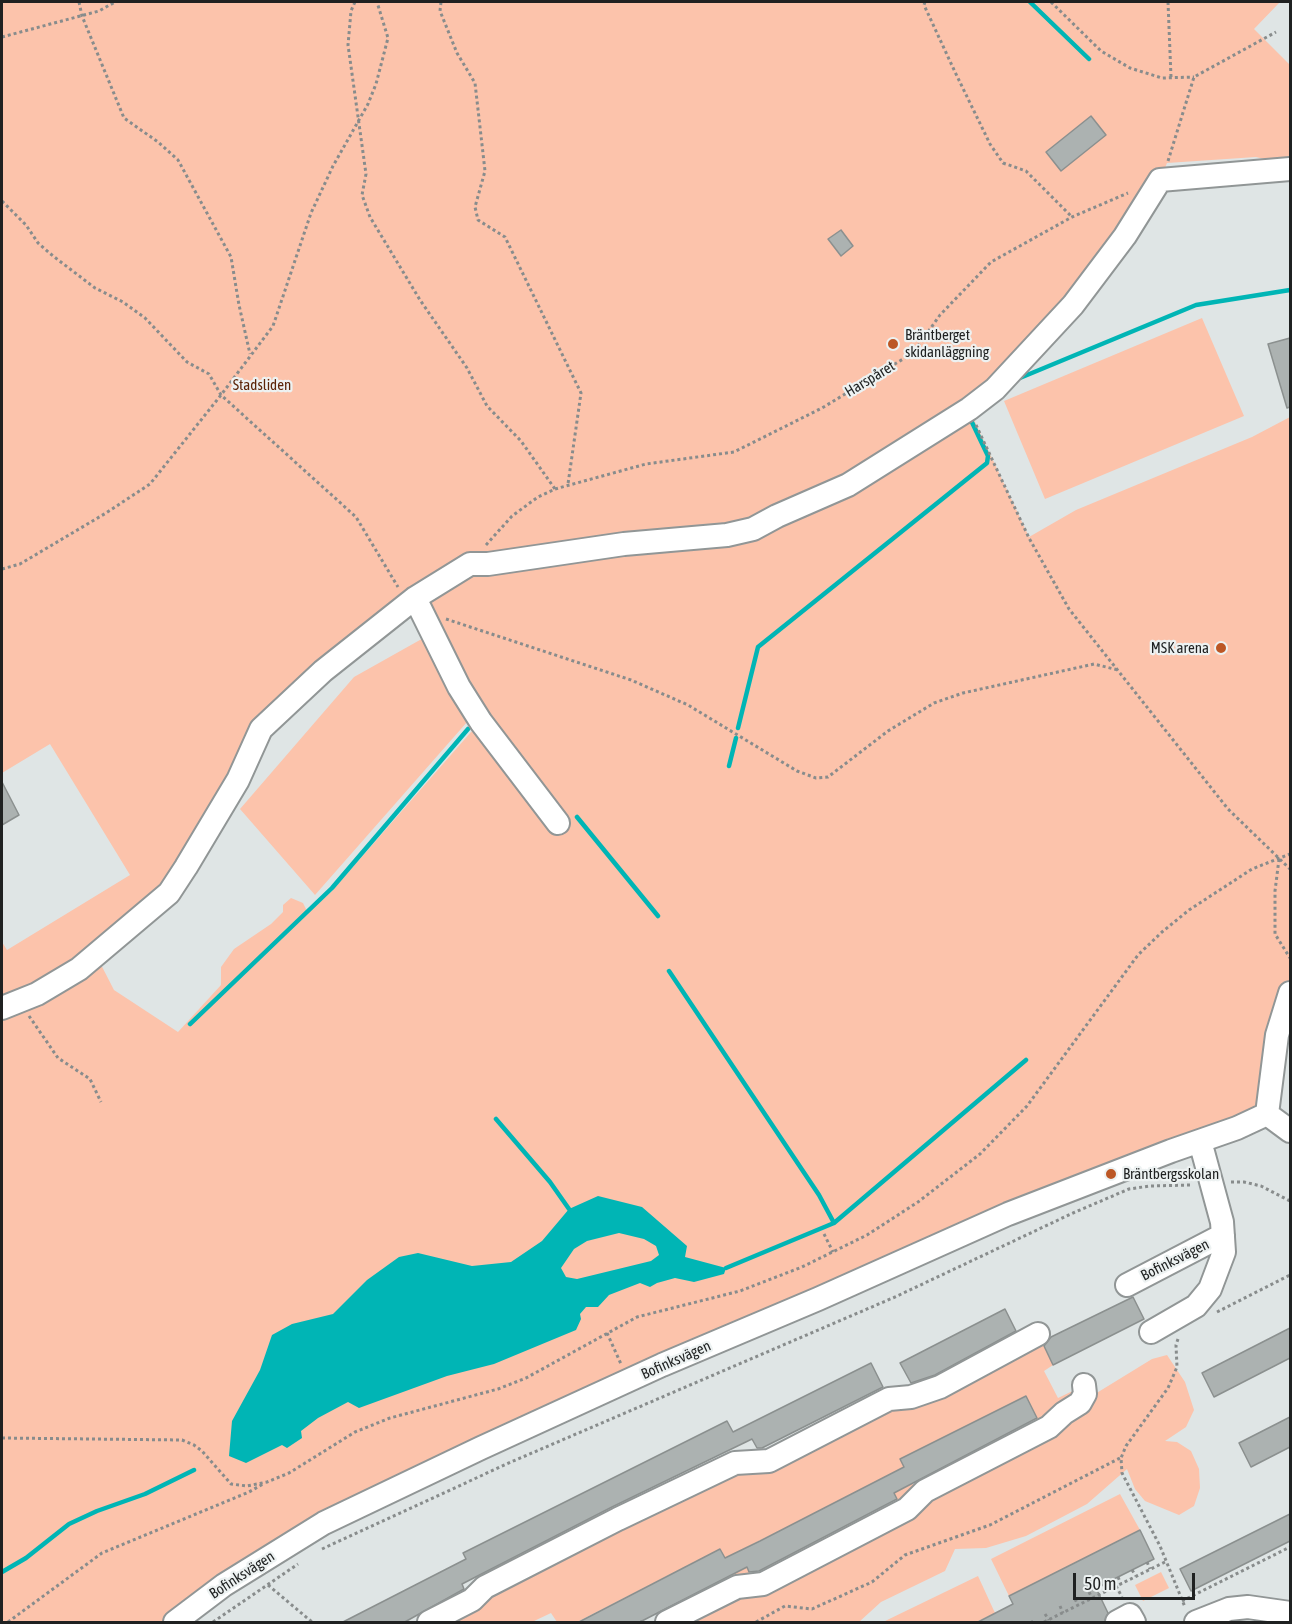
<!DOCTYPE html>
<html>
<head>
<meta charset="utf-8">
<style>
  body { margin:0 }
  #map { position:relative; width:1292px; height:1624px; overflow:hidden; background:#dfe5e5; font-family:"Asap Condensed",sans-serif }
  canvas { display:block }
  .frame { position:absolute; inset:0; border:3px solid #1f2121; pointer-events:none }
  .scale { position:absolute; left:1073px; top:1573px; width:122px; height:27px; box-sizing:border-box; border:3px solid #1f2121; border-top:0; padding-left:8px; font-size:18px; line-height:21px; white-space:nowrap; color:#1f2121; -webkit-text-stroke:4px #edf2f2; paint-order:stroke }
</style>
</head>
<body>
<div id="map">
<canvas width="1292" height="1624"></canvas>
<div class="frame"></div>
<div class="scale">50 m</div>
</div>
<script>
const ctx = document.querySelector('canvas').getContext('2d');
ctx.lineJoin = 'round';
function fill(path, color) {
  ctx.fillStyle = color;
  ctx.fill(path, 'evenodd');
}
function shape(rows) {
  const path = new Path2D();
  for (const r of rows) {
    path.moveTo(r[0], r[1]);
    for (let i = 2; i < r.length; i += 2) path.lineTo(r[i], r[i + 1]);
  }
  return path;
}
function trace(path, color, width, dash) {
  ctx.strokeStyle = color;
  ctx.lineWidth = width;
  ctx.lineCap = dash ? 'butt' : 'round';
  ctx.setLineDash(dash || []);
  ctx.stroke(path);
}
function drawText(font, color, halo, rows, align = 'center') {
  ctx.font = font + ' "Asap Condensed",sans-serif';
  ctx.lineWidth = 4.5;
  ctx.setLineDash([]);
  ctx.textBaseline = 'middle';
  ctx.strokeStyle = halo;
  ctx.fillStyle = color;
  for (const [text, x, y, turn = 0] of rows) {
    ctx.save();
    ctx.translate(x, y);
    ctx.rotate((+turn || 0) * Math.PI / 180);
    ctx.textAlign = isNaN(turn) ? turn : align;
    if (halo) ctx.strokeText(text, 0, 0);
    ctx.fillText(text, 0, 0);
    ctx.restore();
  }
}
fill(shape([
  [2,2,1280,2,1254,29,1290,65,1290,165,1256,157,1167,163,1160,180,1125,236,969,409,1029,537,1076,510,1252,437,1290,417,1290,993,1267,1114,324,1523,175,1622,2,1622,2,942,7,950,130,875,50,744,2,773],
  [415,598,489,717,471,732,331,892,308,913,303,903,291,898,283,905,283,912,271,924,234,949,221,967,221,985,178,1032,114,990,96,955,134,924,238,780,261,729],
  [1202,318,1244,416,1045,499,1004,401],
  [427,636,475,713,315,895,240,809,354,677],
  [1042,1342,1053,1365,1044,1371,1058,1398,1081,1387,1041,1427,1026,1397,900,1459,917,1492,898,1501,886,1477,739,1551,751,1576,737,1583,720,1549,577,1622,557,1622,551,1613,532,1622,438,1622,727,1471],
  [1167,1355,1185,1382,1194,1410,1186,1427,1165,1441,1177,1442,1191,1451,1199,1469,1200,1488,1194,1506,1179,1515,1145,1501,1135,1489,1127,1469,1087,1504,1026,1536,986,1548,955,1549,945,1571,881,1602,859,1622,667,1622,737,1587,1064,1413,1152,1359],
  [1120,1494,1140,1530,1009,1596,991,1559],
  [1161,1572,1169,1588,1143,1601,1135,1585],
  [978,1576,995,1613,976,1622,883,1622]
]), '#fcc3ab');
fill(shape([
  [598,1196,642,1207,687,1246,685,1257,726,1268,724,1274,694,1282,675,1278,657,1283,650,1287,640,1283,609,1295,598,1307,586,1307,580,1314,581,1319,576,1330,494,1364,447,1376,359,1408,348,1402,318,1418,301,1431,302,1438,287,1448,282,1445,246,1463,229,1456,232,1421,260,1370,272,1335,292,1324,333,1314,367,1280,399,1257,418,1253,472,1266,511,1262,542,1241,569,1209],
  [619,1233,644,1239,656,1246,659,1255,651,1261,577,1279,566,1277,561,1268,574,1249,587,1241]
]), '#00b5b5');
trace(shape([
  [1030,2,1089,59],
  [1015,380,1196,305,1290,290],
  [738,728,758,647,987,463,988,456,969,416],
  [729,766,736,738],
  [577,817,658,916],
  [669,971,819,1195,834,1223],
  [190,1024,332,888,468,729],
  [496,1119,550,1182,569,1209],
  [726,1268,834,1223,1026,1060],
  [2,1572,26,1558,69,1524,97,1511,145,1494,194,1470]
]), '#00b5b5', 4.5);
const building = shape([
  [1091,116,1106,135,1061,171,1046,152,1091,116],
  [841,230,853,246,841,256,828,239,841,230],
  [1290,338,1290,407,1287,408,1268,344,1290,338],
  [2,782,19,815,2,825,2,782],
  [1133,1297,1144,1319,1053,1365,1044,1346,1051,1337,1133,1297],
  [1005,1309,1016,1331,935,1375,911,1383,900,1363,1005,1309],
  [1290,1328,1290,1358,1214,1397,1202,1373,1290,1328],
  [871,1363,883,1387,762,1448,757,1448,752,1439,612,1507,462,1584,464,1589,403,1623,341,1623,466,1559,463,1553,727,1421,733,1432,871,1363],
  [1026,1396,1037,1418,894,1493,897,1499,759,1571,749,1572,747,1567,638,1623,577,1623,720,1549,725,1558,760,1541,904,1467,900,1459,1026,1396],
  [1290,1417,1290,1447,1251,1467,1239,1443,1290,1417],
  [1290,1514,1290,1541,1191,1591,1180,1569,1290,1514],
  [1140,1530,1154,1559,1096,1588,1108,1613,1104,1623,976,1623,1013,1604,1009,1596,1140,1530]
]);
fill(building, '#acb2b1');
trace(building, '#8b908f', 1.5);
const minor = shape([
  [415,598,459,687,481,722,558,823],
  [2,1008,37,994,79,969,169,893,186,867,238,780,261,729,323,671,415,598,470,564,488,564,624,544,727,535,753,529,777,516,848,485,969,409,995,389,1073,305,1125,236,1160,180,1290,169],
  [1267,1114,1277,1035,1290,993],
  [1267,1114,1290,1131],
  [1127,1285,1223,1235],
  [1151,1332,1196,1306,1210,1289,1224,1252,1222,1222,1200,1141],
  [175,1622,224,1585,324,1523,481,1448,662,1365,818,1299,1008,1214,1171,1151,1237,1128,1267,1114],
  [429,1622,472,1600,485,1587,491,1584,618,1519,735,1463,769,1461,889,1399,911,1397,940,1387,1038,1334],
  [667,1622,737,1587,763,1584,907,1509,925,1491,1049,1427,1064,1413,1080,1403,1085,1394,1084,1385],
  [1117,1622,1130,1615,1134,1622],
  [1196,1622,1229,1609,1248,1607,1290,1613]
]);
trace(minor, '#919696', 26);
trace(shape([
  [79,2,82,16,124,118,158,142,178,160,231,257,239,305,250,354],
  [355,2,351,11,348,45,366,174,362,195,370,217,420,300,467,368,487,406,521,441,555,489],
  [441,2,440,11,457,53,475,83,485,171,475,207,478,220,505,237,581,393,568,484],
  [925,2,924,5,955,72,990,144,1003,163,1026,171,1072,217],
  [1051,2,1101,51,1130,68,1162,78,1194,77],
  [1168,2,1171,77],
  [2,37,99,11,115,2],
  [1168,161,1194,77,1276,32],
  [2,201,26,225,38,243,53,256,95,288,123,302,145,318,187,362,209,374,221,395,356,517,398,587],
  [976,425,1029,538,1069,609,1228,809,1290,869],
  [486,545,512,516,538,497,555,489,646,464,734,452,822,408,913,353,940,315,991,262,1072,217,1128,193],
  [2,569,20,564,106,513,150,484,221,395,273,326,311,213,333,166,368,104,376,84,388,38,377,2],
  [446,619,631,680,688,705,797,771,816,778,828,777,888,731,934,703,963,693,1094,664,1118,670],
  [1279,859,1275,891,1275,934,1290,958],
  [29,1016,58,1058,90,1079,101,1102],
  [1231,1182,1244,1182,1261,1186,1290,1201],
  [824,1234,833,1252],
  [1217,1312,1290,1275],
  [607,1333,621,1364],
  [1178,1339,1176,1345,1177,1367,1168,1388,1126,1446,1121,1458,1122,1473,1160,1546,1185,1607],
  [2,1438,182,1440,194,1445,202,1451,231,1484,247,1486,267,1482,289,1473,355,1432,390,1418,498,1389,526,1378,637,1317,740,1291,802,1267,867,1235,918,1202,980,1154,1027,1106,1138,955,1162,932,1189,910,1252,869,1290,854],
  [322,1549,511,1462,895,1297,1073,1213,1129,1189,1150,1186,1192,1185],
  [1147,1562,1150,1569],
  [1132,1570,1136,1576],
  [1118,1577,1121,1584],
  [1103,1584,1107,1591],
  [268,1585,312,1622],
  [1116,1586,1122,1597],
  [1089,1592,1092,1598],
  [1075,1599,1078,1605],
  [1182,1601,1290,1547],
  [1060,1606,1063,1613],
  [1045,1614,1049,1620],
  [640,1621,641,1622],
  [1031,1621,1032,1622],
  [8,1622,102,1553,249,1492,263,1484],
  [213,1622,298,1564],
  [756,1622,785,1606,812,1609,872,1582,905,1555,990,1525,1120,1458],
  [1044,1622,1165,1562]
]), '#888c8c', 3, [3, 3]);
trace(minor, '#fff', 22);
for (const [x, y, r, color] of [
  [893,344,6,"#bc5725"],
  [1221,648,6,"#bc5725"],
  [1111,1174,6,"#bc5725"]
]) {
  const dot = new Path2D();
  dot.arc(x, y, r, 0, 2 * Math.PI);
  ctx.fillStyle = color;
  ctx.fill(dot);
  trace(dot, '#edf2f2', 2);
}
drawText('15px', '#1f2121', '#edf2f2', [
  ["Bräntberget",905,335],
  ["skidanläggning",905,352],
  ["MSK arena",1209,648,"right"],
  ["Bräntbergsskolan",1123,1174]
], 'left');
drawText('15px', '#1f2121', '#edf2f2', [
  ["Harspåret",870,379,-31],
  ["Bofinksvägen",1175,1260,-27],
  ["Bofinksvägen",676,1360,-24],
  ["Bofinksvägen",242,1575,-33]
]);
drawText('15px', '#5c2508', '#edf2f2', [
  ["Stadsliden",262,385]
]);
</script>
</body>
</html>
